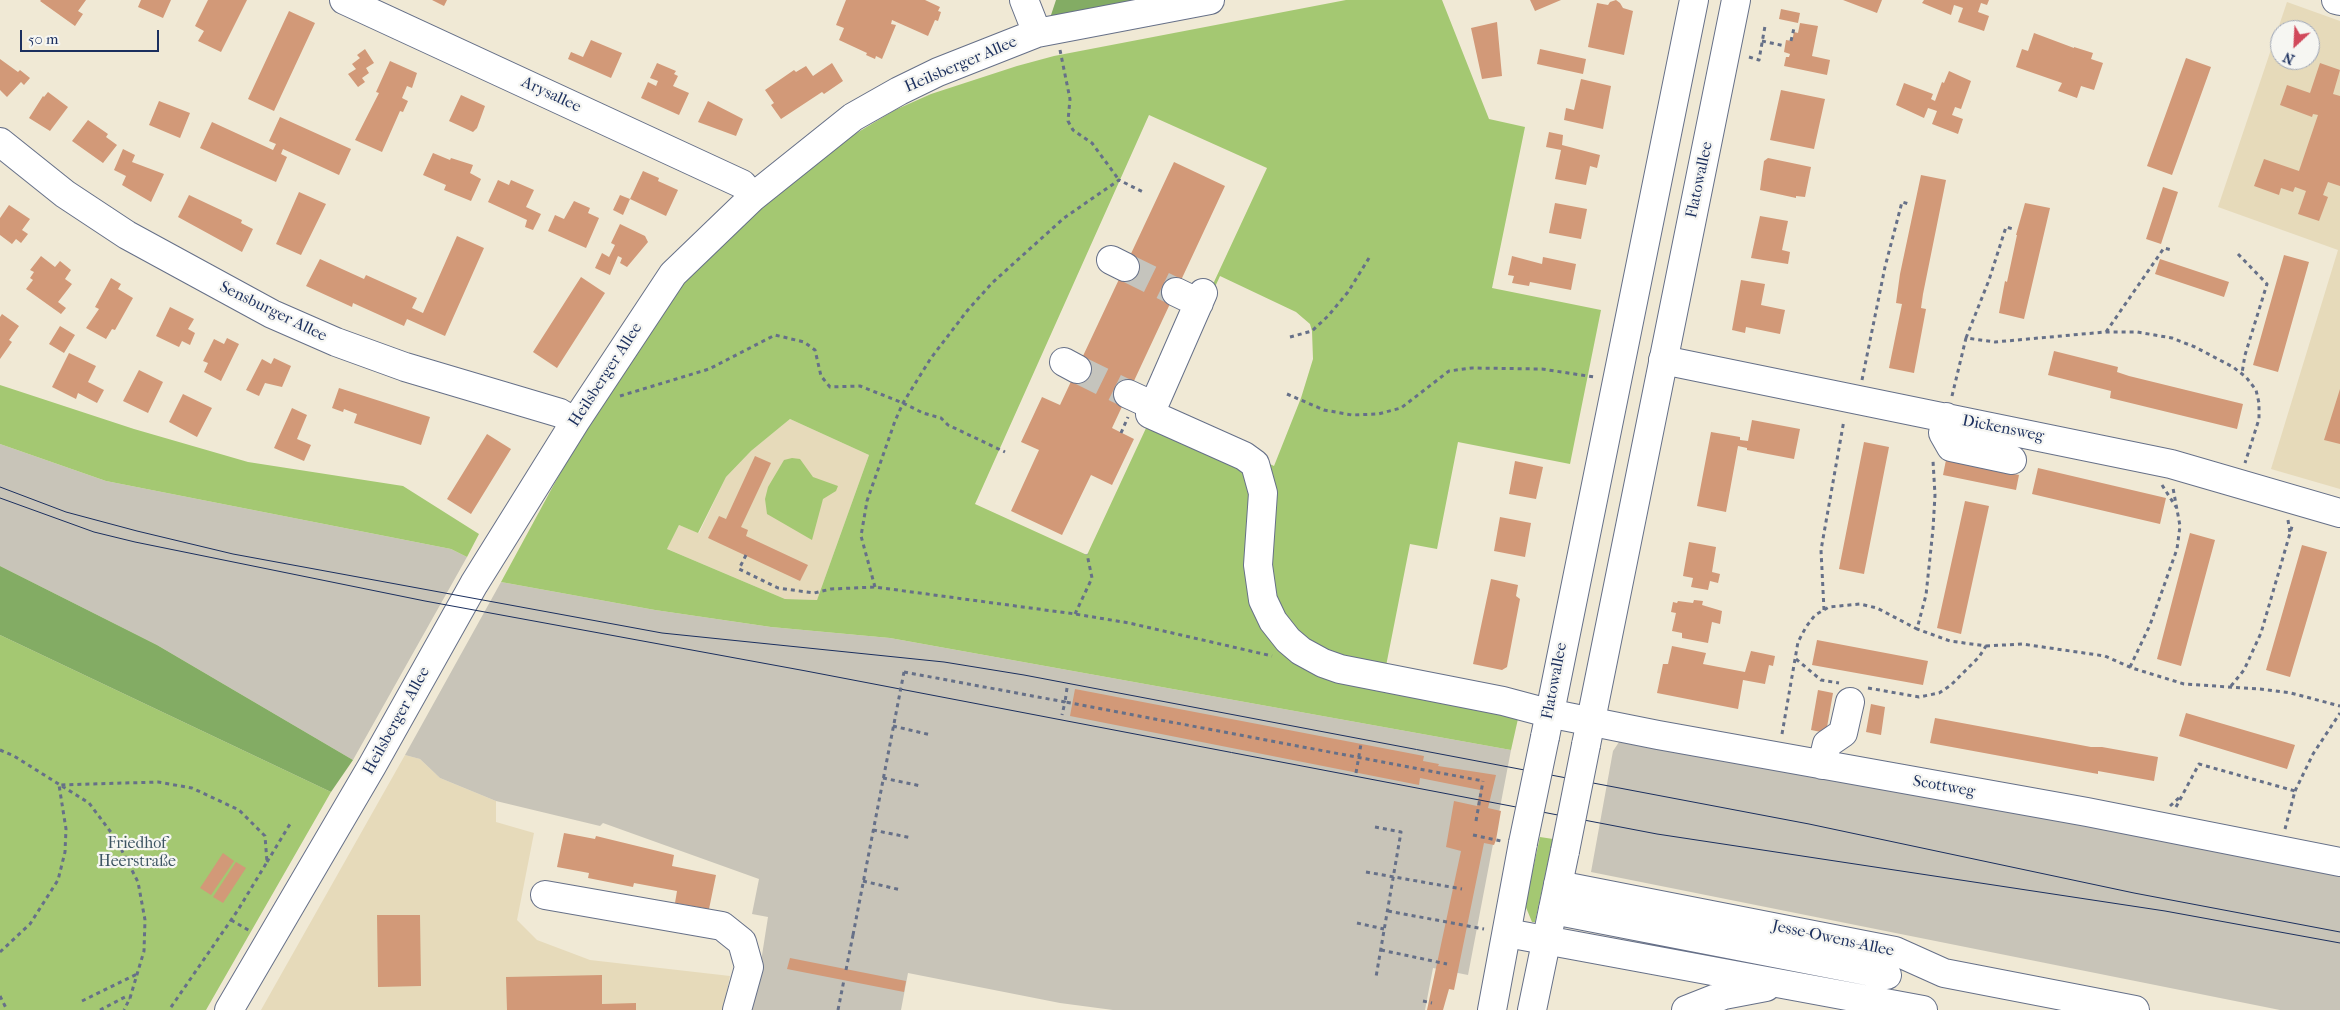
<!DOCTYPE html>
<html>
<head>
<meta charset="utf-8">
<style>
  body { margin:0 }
  #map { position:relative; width:2340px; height:1010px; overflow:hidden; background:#f0e9d5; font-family:"IM FELL French Canon",serif }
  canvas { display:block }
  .north { position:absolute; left:2270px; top:20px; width:50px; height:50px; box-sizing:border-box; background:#f6f6f2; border:1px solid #9ea6b7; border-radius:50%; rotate:205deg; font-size:14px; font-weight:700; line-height:20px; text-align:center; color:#1b2f5e }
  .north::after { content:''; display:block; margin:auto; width:18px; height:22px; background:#d1495b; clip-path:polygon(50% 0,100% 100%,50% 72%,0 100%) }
  .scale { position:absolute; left:20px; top:30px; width:139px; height:22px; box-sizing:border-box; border:2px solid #1b2f5e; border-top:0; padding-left:6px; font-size:15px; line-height:18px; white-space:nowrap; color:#1b2f5e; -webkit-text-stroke:4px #f6f6f2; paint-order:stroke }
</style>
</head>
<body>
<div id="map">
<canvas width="2340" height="1010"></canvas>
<div class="north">N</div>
<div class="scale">50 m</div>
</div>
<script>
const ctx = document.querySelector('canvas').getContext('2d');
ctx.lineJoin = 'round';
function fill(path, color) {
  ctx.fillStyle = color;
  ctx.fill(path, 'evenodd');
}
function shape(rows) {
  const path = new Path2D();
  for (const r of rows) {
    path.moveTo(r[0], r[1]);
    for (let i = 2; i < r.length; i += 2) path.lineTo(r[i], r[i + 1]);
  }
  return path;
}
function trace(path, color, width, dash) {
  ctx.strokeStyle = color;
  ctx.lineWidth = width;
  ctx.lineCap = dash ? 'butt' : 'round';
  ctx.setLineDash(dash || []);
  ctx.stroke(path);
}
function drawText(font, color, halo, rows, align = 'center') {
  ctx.font = font + ' "IM FELL French Canon",serif';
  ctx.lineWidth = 4.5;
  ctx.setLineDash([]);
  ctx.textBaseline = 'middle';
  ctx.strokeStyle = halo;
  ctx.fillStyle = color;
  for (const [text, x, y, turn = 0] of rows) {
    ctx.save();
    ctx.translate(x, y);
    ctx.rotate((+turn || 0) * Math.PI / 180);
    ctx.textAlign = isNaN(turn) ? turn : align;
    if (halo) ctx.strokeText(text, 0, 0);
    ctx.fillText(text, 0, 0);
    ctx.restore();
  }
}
fill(shape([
  [2287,2,2340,21,2340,489,2271,469,2338,250,2218,207],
  [2280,30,2310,30,2310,60,2280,60],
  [790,419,869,455,817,600,785,599,667,549,679,525,699,533,726,477,751,451],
  [405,755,420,759,440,778,496,801,496,822,534,833,517,920,537,940,590,960,730,976,723,1010,261,1010]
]), '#e6daba');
fill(shape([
  [0,444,106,481,451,549,467,557,353,760,157,645,0,566],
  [501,582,655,610,771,627,890,638,1511,750,1468,975,1433,968,1425,1010,1113,1010,1060,1003,908,973,901,1010,748,1010,760,968,768,917,752,914,759,879,603,823,600,826,496,801,440,778,420,759,405,755],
  [1623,736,2340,875,2340,1010,2280,1010,1591,872,1613,751]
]), '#c8c4b8');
fill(shape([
  [1346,0,1442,0,1489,119,1525,127,1492,288,1601,310,1570,464,1458,442,1437,549,1410,544,1386,666,1524,692,1511,750,890,638,771,627,655,610,501,582,564,466,678,282,717,243,845,140,895,110,931,94,1017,66,1054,56],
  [1149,115,1267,168,1087,555,975,504],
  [1220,276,1296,312,1310,324,1312,331,1313,359,1301,398,1274,466,1158,411],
  [790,419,869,455,817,600,785,599,667,549,679,525,698,533,726,477,751,451],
  [0,385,134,429,248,462,403,486,479,534,467,557,451,549,106,481,0,444],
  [792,458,800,459,813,477,838,486,836,491,823,499,812,540,767,514,765,499,768,487,784,460],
  [0,635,331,792,206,1010,0,1010],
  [1540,837,1553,839,1535,922,1532,922,1525,905]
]), '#a4c872');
fill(shape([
  [1056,0,1145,0,1050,18],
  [0,566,157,645,353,760,331,792,0,635]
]), '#83ac64');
fill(shape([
  [41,0,86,0,78,11,83,14,75,26,40,1],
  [141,0,171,0,163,18,138,7],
  [208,0,247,0,221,52,198,41,204,31,195,26],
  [432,0,447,0,444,6],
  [846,0,925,0,940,7,938,11,941,12,938,21,935,20,928,36,892,20,891,24,896,25,882,59,876,56,875,59,866,55,867,53,839,40,844,28,836,25],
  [1530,0,1561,0,1535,11],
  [1616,0,1620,3,1623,8,1633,11,1624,55,1588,47,1597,3,1608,5,1610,2],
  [1843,0,1882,0,1877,13],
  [1924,0,1989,0,1987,5,1981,3,1978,12,1989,16,1984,31,1958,22,1963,8,1954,5,1951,15,1922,3],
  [1781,9,1800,13,1798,23,1779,19],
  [289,11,315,23,274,111,248,99],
  [1497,22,1502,76,1482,79,1471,28],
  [1800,23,1818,26,1812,56,1830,60,1827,75,1784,66,1786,57,1789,57,1790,54,1784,52,1786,40,1792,41,1794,32,1798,33],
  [2034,33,2074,48,2074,47,2093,53,2091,59,2103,63,2094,90,2081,86,2077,98,2058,91,2062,83,2016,67,2022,49,2028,51],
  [591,40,622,53,611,78,568,59,571,52,583,57],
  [365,49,374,63,366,68,369,73,362,78,365,82,358,87,348,74,356,69,352,64,360,58,357,55],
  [1540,49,1586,59,1583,74,1537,64],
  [2186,58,2211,67,2172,175,2147,166],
  [0,59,18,72,20,70,30,78,24,85,21,82,7,97,0,90],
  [390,61,417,73,412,88,407,86,402,98,408,101,403,112,400,111,382,152,355,140,379,93,376,92],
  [657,63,676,71,674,74,678,76,673,86,689,93,679,115,641,98,648,82,656,86,658,81,650,78],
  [832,63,843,81,824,94,822,92,781,119,771,105,774,103,765,90,794,70,796,72,806,66,813,76],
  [2320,63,2340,70,2333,94,2340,96,2340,186,2328,182,2323,195,2328,197,2319,221,2298,214,2306,191,2295,187,2293,192,2281,188,2279,195,2254,186,2264,159,2299,171,2318,115,2313,114,2312,117,2280,105,2287,85,2310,93],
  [1949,71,1971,81,1961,109,1955,107,1952,115,1963,119,1958,134,1932,124,1937,111,1928,108,1924,118,1896,105,1904,83,1933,94,1931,99,1935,101,1942,82,1944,83],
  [1581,79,1611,86,1603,129,1564,120,1566,108,1574,110],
  [1781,90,1825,99,1814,149,1770,140],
  [48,92,68,107,50,131,29,118,43,96,44,97],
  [461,95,485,106,477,128,473,132,449,121],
  [159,101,190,113,180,138,149,125],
  [708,101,743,119,736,136,698,122],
  [280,117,351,149,339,175,283,149,281,154,287,157,276,182,200,148,212,122,273,150,276,144,269,141],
  [88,120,108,134,106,137,117,145,103,163,72,141],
  [1549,132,1563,135,1562,145,1600,155,1597,168,1590,166,1586,185,1555,179,1561,150,1546,147],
  [123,149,135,155,132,162,164,174,151,202,122,185,126,176,114,170],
  [433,153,450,160,451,158,473,165,470,173,481,179,471,201,444,190,446,185,423,175],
  [1768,158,1811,167,1805,197,1796,196,1796,198,1760,190,1764,161],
  [1174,162,1225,186,1112,428,1134,439,1112,485,1091,475,1062,535,1011,511,1039,450,1021,442,1042,397,1060,405],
  [643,171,659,178,658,181,678,190,666,216,630,199],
  [1921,175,1946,180,1923,294,1921,308,1926,309,1914,373,1889,368,1902,304,1896,303,1900,274],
  [498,180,509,185,511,180,534,190,526,207,541,214,533,230,525,227,527,220,488,202],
  [2163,187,2178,192,2161,244,2146,239],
  [299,192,326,204,301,255,276,244],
  [189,195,242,220,241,223,253,229,242,252,178,217],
  [620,195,630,199,623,215,613,210],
  [574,201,590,208,588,213,599,218,586,248,548,231,555,215,564,219],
  [1555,203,1587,209,1581,239,1549,233],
  [2025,203,2050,208,2024,319,1999,313,2005,281,2007,282,2017,235,2016,235],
  [9,205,30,219,22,230,28,234,21,243,16,239,12,244,0,235,0,218],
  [1760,216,1788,221,1782,250,1790,252,1788,264,1751,258],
  [620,224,645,236,648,242,627,267,620,263,622,258,618,256,610,275,595,268,602,253,609,257,615,245,611,243],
  [457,236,484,248,445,336,407,319,404,326,353,303,352,307,306,286,320,259,364,279,366,275,417,298,412,308,423,313],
  [2284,255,2309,262,2278,372,2253,365],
  [41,256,55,267,60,261,71,270,65,279,72,284,58,302,66,308,61,314,26,289,33,280,30,278,34,272,30,270],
  [1512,256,1542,264,1543,257,1576,264,1571,290,1530,282,1529,286,1512,283,1514,276,1508,275],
  [2160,259,2229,282,2224,297,2155,274],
  [581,277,605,293,557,368,533,352],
  [111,278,121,284,118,289,133,298,115,330,112,329,106,339,86,328,99,309,95,307],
  [1741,280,1765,284,1761,305,1785,310,1780,334,1746,327,1745,333,1732,330],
  [170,307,194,319,188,329,195,333,190,345,182,341,179,347,156,336],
  [2,314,19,326,9,340,12,342,0,359,0,317],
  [60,326,75,335,64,353,49,344],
  [227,338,239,344,221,381,204,372,208,363,203,361,214,339,224,344],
  [2054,351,2118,367,2117,372,2129,376,2243,404,2237,429,2110,398,2111,391,2048,375],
  [69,353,96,366,88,382,104,390,97,403,78,393,76,399,52,387],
  [274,358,291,366,282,387,265,383,259,396,246,390,262,359,271,364],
  [139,370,163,382,148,413,123,401],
  [339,388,430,417,421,445,354,423,357,414,344,409,343,412,332,408],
  [2340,389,2340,444,2324,440],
  [183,394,212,408,197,437,169,422],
  [292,408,307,415,297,439,311,445,304,461,274,448],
  [1752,420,1800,429,1794,459,1747,450,1747,448,1738,446,1726,512,1697,506,1711,432,1740,437,1740,440,1748,441],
  [487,434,511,449,471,514,447,499],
  [1864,442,1889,447,1864,574,1839,569],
  [755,456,771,463,741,527,748,530,746,536,808,565,800,581,708,538,719,516,726,519],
  [1946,460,2019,475,2016,490,1943,475],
  [1515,461,1543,467,1536,499,1509,494],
  [2038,468,2166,498,2160,524,2032,494],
  [1965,501,1989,506,1961,634,1937,628],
  [1500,517,1531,523,1525,557,1494,551],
  [2190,533,2215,540,2181,666,2157,659],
  [1689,542,1716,547,1712,572,1720,574,1718,583,1710,581,1708,590,1691,587,1693,578,1683,576],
  [2302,545,2327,552,2290,677,2266,670],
  [1491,579,1518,585,1516,596,1520,599,1507,667,1502,670,1473,664],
  [1694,600,1703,601,1702,605,1722,611,1720,624,1712,622,1708,643,1682,638,1682,633,1672,631,1676,613,1671,612,1673,602,1677,603,1678,601,1693,603],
  [1817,640,1928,661,1923,685,1812,665],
  [1672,646,1706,653,1703,664,1745,672,1751,651,1775,656,1773,666,1769,665,1765,684,1743,680,1738,709,1657,693,1663,664,1668,664],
  [1075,689,1424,756,1423,761,1439,764,1438,766,1496,775,1488,808,1501,811,1496,840,1494,845,1484,843,1454,990,1449,989,1443,1010,1427,1010,1461,851,1446,847,1454,801,1477,806,1480,790,1420,778,1419,785,1070,716],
  [1818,690,1833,693,1826,733,1811,730],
  [1871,704,1885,707,1881,735,1866,732],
  [2186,713,2295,745,2287,769,2179,736],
  [1935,718,2091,747,2102,747,2158,757,2154,781,2098,771,2098,774,1930,743],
  [564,833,595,839,596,836,674,855,672,866,716,875,709,909,675,903,677,891,634,883,633,887,588,878,589,873,557,867],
  [223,853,234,861,211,895,200,888],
  [236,862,246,868,223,903,213,897],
  [377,915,420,915,421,986,378,987],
  [790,958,906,981,904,992,787,969],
  [602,975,602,1004,636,1003,636,1010,507,1010,506,977]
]), '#d29978');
trace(shape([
  [1125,267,1176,292],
  [1077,369,1128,394]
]), '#c5c4bd', 28, [28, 14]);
const minor = shape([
  [344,0,742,184,753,197],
  [1024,0,1037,33],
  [2336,0,2340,1],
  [0,142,65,194,127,235,272,314,336,342,405,367,560,413,575,422],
  [1111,260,1125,267],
  [1176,292,1199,303],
  [1203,293,1150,414,1244,456,1255,464,1263,493,1258,565,1263,600,1273,621,1288,640,1301,651,1323,663,1340,669,1503,701,1548,713,1658,735,2087,812,2340,862],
  [1663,360,2171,464,2340,513],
  [1064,362,1077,369],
  [1128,394,1154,406],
  [1946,417,1943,433,1951,447,2012,460],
  [1822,765,1827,744,1843,733,1850,702],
  [1558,885,1895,951,1944,973,2135,1010],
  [545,895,722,926,742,942,749,967,737,1010],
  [1553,910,1887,975],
  [1507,933,1923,1010],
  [229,1010,372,766,474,584,575,422,673,274,753,197,853,117,899,91,938,72,1037,33,1210,0],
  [1686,1010,1724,995,1766,987]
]);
const major = shape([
  [1545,737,1694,0],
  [1586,745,1736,0],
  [1492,1010,1523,843],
  [1532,1010,1565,851]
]);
trace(minor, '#667088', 30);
trace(major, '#667088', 30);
trace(shape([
  [1762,41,1785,46],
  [1791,41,1794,28],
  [1060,50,1070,99,1068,121,1073,130,1092,143,1119,180],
  [1749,57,1759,60,1765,26],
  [2238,254,2267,284,2245,355,2242,373],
  [2106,332,2164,248,2172,250],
  [1290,337,1312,331,1328,316,1348,292,1369,258],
  [1966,338,1989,280,2006,227,2013,229],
  [1862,380,1885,267,1902,202,1909,204],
  [1287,394,1324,410,1352,415,1378,414,1401,408,1449,371,1472,368,1542,369,1594,377],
  [620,396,709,369,775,335,804,342,815,350,821,376,830,387,860,386,903,403,923,413,941,418,948,425,1005,452],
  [1952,396,1966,338,1995,342,2105,332,2137,332,2172,338,2195,347,2233,367,2246,377,2256,390,2259,403,2259,419,2245,463],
  [1121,433,1128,417],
  [2162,485,2176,507],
  [2288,520,2290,533],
  [746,555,739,569,778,588,814,593,831,589,875,587,1075,614,1129,623,1272,656],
  [875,587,861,536,867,501,895,421,903,403,931,358,967,311,992,283,1064,218,1119,180,1143,192],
  [1824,610,1821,550,1844,420],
  [1075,614,1092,578,1087,554],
  [1986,646,2022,644,2105,656,2132,668,2184,684,2260,689,2291,693,2340,706],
  [1796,659,1821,680,1839,683],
  [2130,667,2150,625,2177,549,2180,526,2173,488],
  [904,672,1065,702,1062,715],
  [2231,686,2244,670,2261,633,2293,523],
  [1067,688,1065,702,1483,781],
  [1868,688,1919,697,1939,693,1951,685,1979,657,1986,646,1950,641,1917,629],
  [893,726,931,735],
  [1782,734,1798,642,1806,627,1815,615,1829,607,1860,604,1877,608,1917,629,1926,595,1933,529,1935,495,1933,461],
  [0,750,14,756,89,803,116,839,138,882,145,920,144,951,130,998,124,1010],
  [1356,773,1361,744],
  [883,778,921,786],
  [2295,791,2313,754,2340,713],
  [2170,806,2180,797],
  [2176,807,2199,764,2295,791,2285,829],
  [1375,827,1401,832,1376,977],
  [873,830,912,838],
  [1473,835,1501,841],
  [267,862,290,824],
  [1366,872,1462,889],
  [863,881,901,890],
  [1388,911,1484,929],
  [231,920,250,931],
  [1357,923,1384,929],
  [1381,950,1447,964],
  [0,952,30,924,58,880,65,852,66,829,59,785,158,782,192,788,239,810,265,836,267,862,238,910,169,1010],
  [846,970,853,935],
  [0,996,7,1010],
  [82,1001,139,973],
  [1423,1001,1432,1003],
  [100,1010,125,997,130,998],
  [838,1010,844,980]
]), '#667088', 3, [4, 4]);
trace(minor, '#fff', 28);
trace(major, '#fff', 28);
trace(shape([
  [0,487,66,512,137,531,233,554,662,633,944,662,1024,675,1809,824,2134,893,2340,932],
  [0,498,94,532,135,542,425,601,806,671,1657,834,2165,911,2340,943]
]), '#1b2f5e', 1);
const majorBridge = shape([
  [1523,843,1545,737],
  [1565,851,1586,745]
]);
trace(majorBridge, '#667088', 30, []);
trace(shape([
  [1476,821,1483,781],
  [853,935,904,672]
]), '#667088', 3, [4, 4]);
trace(majorBridge, '#fff', 28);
drawText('16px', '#1b2f5e', '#f6f6f2', [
  ["Heilsberger Allee",961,65,-23],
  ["Arysallee",551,95,25],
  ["Flatowallee",1700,180,-78],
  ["Sensburger Allee",273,312,26],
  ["Heilsberger Allee",606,375,-57],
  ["Dickensweg",2003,429,11],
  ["Flatowallee",1555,681,-79],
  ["Heilsberger Allee",397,721,-61],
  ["Scottweg",1944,787,10],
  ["Jesse-Owens-Allee",1833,939,12]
]);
drawText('16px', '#3d5563', '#f6f6f2', [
  ["Friedhof",137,844],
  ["Heerstraße",137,862]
]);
</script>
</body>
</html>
